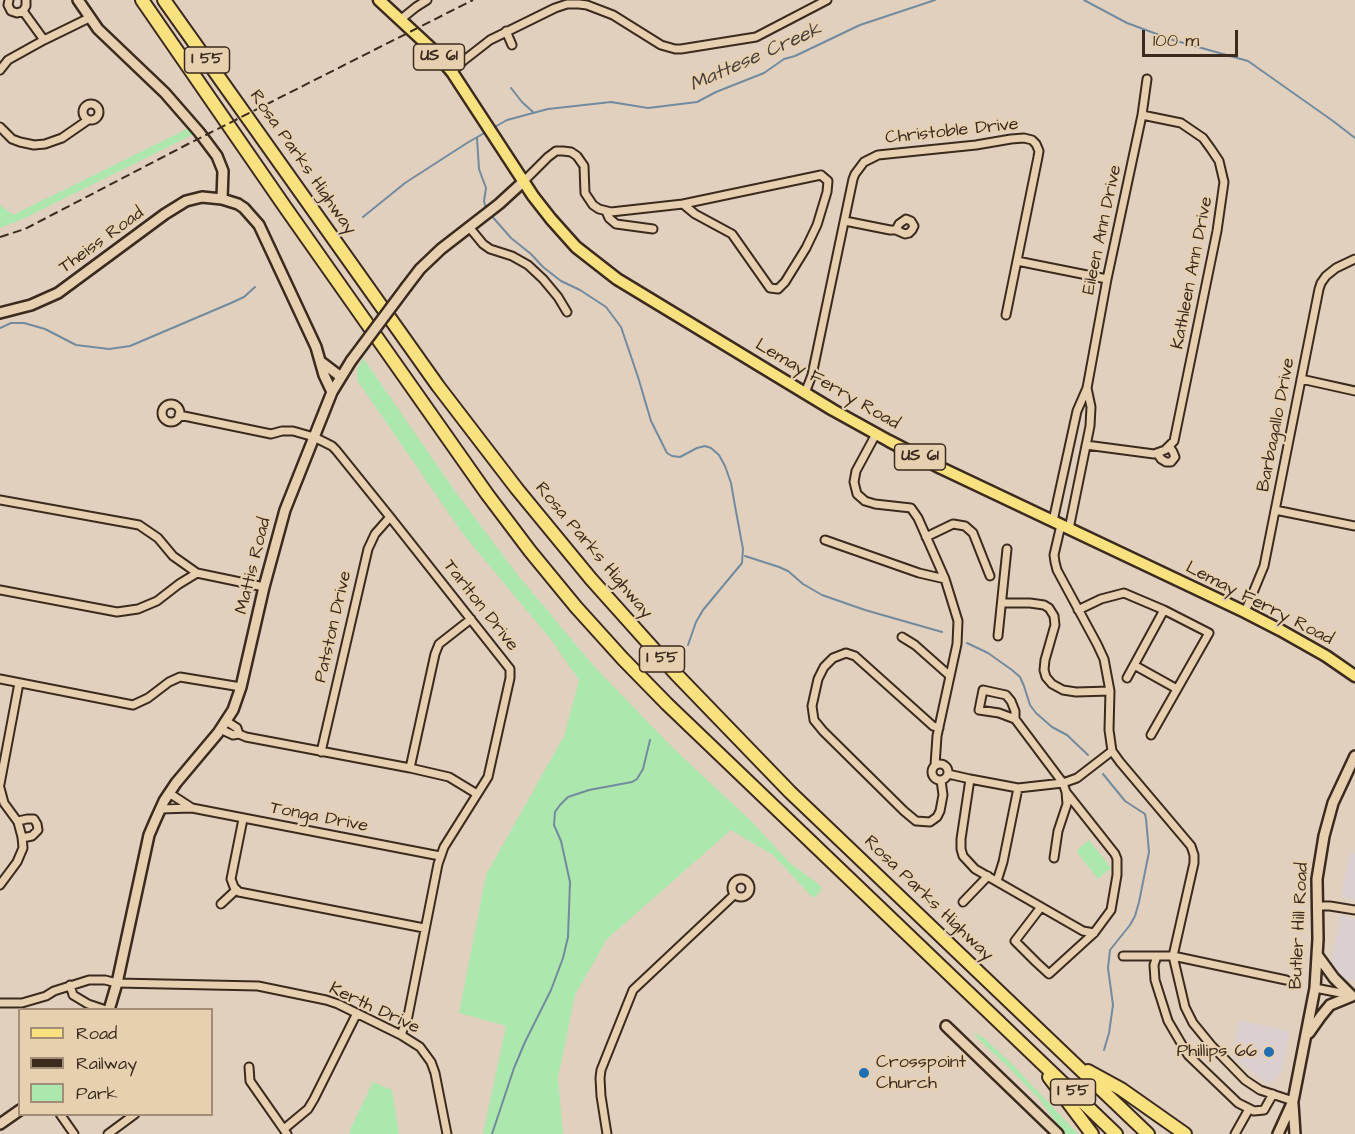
<!DOCTYPE html>
<html>
<head>
<meta charset="utf-8">
<style>
  body { margin:0 }
  #map { position:relative; width:1355px; height:1134px; overflow:hidden; background:#e1d0be; font-family:"Architects Daughter",sans-serif }
  canvas { display:block }
  .legend { position:absolute; left:18px; top:1008px; width:195px; height:108px; box-sizing:border-box; background:#e6d0b0; border:2px solid #a28e76; margin:0; padding:8px 10px; list-style:none; font-size:18px; color:#3b2a1e }
  .legend li { display:flex; align-items:center; gap:12px; height:30px }
  .legend b { width:30px; border:2px solid #a28e76 }
  .scale { position:absolute; left:1142px; top:30px; width:96px; height:27px; box-sizing:border-box; border:3px solid #3b2a1e; border-top:0; padding-left:8px; font-size:18px; line-height:21px; white-space:nowrap; color:#3b2a1e; -webkit-text-stroke:4px #e6d0b0; paint-order:stroke }
</style>
</head>
<body>
<div id="map">
<canvas width="1355" height="1134"></canvas>
<ul class="legend">
<li><b style="height:8px;background:#fae180"></b>Road</li>
<li><b style="height:8px;background:#3b2a1e"></b>Railway</li>
<li><b style="height:16px;background:#ace7ad"></b>Park</li>
</ul>
<div class="scale">100 m</div>
</div>
<script>
const ctx = document.querySelector('canvas').getContext('2d');
ctx.lineJoin = 'round';
function fill(path, color) {
  ctx.fillStyle = color;
  ctx.fill(path, 'evenodd');
}
function shape(rows) {
  const path = new Path2D();
  for (const r of rows) {
    if (r.length === 3) {
      path.moveTo(r[0] + r[2], r[1]);
      path.arc(r[0], r[1], r[2], 0, 2 * Math.PI);
      continue;
    }
    path.moveTo(r[0], r[1]);
    for (let i = 2; i < r.length; i += 2) path.lineTo(r[i], r[i + 1]);
  }
  return path;
}
function trace(path, color, width, dash) {
  ctx.strokeStyle = color;
  ctx.lineWidth = width;
  ctx.lineCap = dash ? 'butt' : 'round';
  ctx.setLineDash(dash || []);
  ctx.stroke(path);
}
function drawText(font, color, halo, rows, align = 'center') {
  ctx.font = font + ' "Architects Daughter",sans-serif';
  ctx.lineWidth = 4.5;
  ctx.setLineDash([]);
  ctx.textBaseline = 'middle';
  ctx.strokeStyle = halo;
  ctx.fillStyle = color;
  for (const [text, x, y, turn = 0] of rows) {
    ctx.save();
    ctx.translate(x, y);
    ctx.rotate((+turn || 0) * Math.PI / 180);
    ctx.textAlign = isNaN(turn) ? turn : align;
    if (halo) ctx.strokeText(text, 0, 0);
    ctx.fillText(text, 0, 0);
    ctx.restore();
  }
}
fill(shape([
  [1350,851,1355,854,1355,900,1341,897],
  [1340,915,1355,919,1355,981,1345,979,1331,963],
  [1239,1020,1290,1031,1282,1071,1275,1080,1268,1084,1232,1057]
]), '#dbcfcf');
fill(shape([
  [189,128,194,134,23,219,0,228,0,205,13,215],
  [363,358,455,491,517,574,592,664,671,746,751,821,790,863,822,887,819,893,813,898,773,855,731,830,607,939,575,995,558,1078,563,1134,483,1134,506,1026,459,1013,486,875,564,736,579,680,552,641,463,534,357,380,357,369],
  [1089,840,1111,868,1098,879,1076,851],
  [973,1032,984,1038,1011,1063,1078,1134,1066,1134,1052,1117,1040,1100,1008,1067,979,1040],
  [373,1082,392,1090,399,1134,351,1134,349,1132]
]), '#ace7ad');
trace(shape([
  [1084,0,1127,23,1173,40,1248,61,1333,121,1355,138],
  [511,88,522,102,533,112],
  [493,128,507,120,548,109,611,102,648,108,697,102,716,92,764,73,784,59,795,56,860,25,935,0],
  [477,138,479,169,486,188,484,201,486,209],
  [490,214,511,238,531,254,543,267,561,281,580,290,606,307,621,327,638,377,651,421,667,453,672,456,680,457,697,448,705,446,711,448,719,455,725,466,731,483,735,506,743,549,742,563,703,610,696,622,688,645],
  [363,217,405,183,467,143,486,132],
  [0,328,11,323,24,323,45,329,76,345,109,349,130,346,231,303,244,297,255,287],
  [745,556,779,567,788,571,803,584,822,595,865,610,942,632],
  [967,643,988,653,1012,670,1020,677,1024,686,1030,705,1036,713,1052,727,1067,735,1088,755],
  [1103,774,1125,801,1145,814,1146,819,1149,852,1139,902,1135,916,1130,925,1110,950,1108,968,1113,1005,1109,1033,1104,1050],
  [492,1134,514,1068,525,1042,551,990,563,958,568,937,570,882,561,841,554,825,555,812,560,805,568,797,589,790,632,782,637,779,643,769,650,740]
]), '#728b9e', 2);
const street = shape([
  [9,0,8,5,11,11,17,13,23,11],
  [23,11,44,40],
  [23,11,26,6,26,0],
  [400,20,416,7,427,0],
  [506,31,512,45],
  [0,70,8,60,44,40,89,18],
  [452,72,463,61,490,40,555,8,567,4,579,4,587,5,613,15,661,45,675,49,681,49,756,37,827,0],
  [91,112,8],
  [0,127,12,139,20,142,34,145,45,144,62,138,88,120],
  [821,175,828,181,827,192,817,225,806,248,785,282,778,289,770,288,732,234,695,214,683,204,821,175],
  [523,182,548,157,556,151,563,151,571,152,577,156,584,166,585,193,593,205,599,209,611,212,683,204],
  [606,211,609,218,616,224,653,229],
  [845,221,890,230,896,230,905,234,909,233,912,230,914,226,911,221,906,219,899,224,896,230],
  [469,227,483,244,490,249,512,256,528,265,543,279,558,297,567,312],
  [1017,261,1107,279],
  [1301,379,1355,391],
  [805,393,812,375,853,179,855,174,864,162,878,155,976,145,1011,139,1024,138,1032,140,1036,144,1039,151,1038,157,1006,315],
  [171,413,9],
  [179,415,271,434,282,431,293,431,314,437,332,446,336,450,390,517,510,669,510,678,488,777,444,847,438,864,408,1016,401,1035],
  [876,434,856,471,854,482,857,494,865,501,875,504,911,508,918,518,945,579,958,621,957,644,937,736,935,765],
  [1086,445,1154,454,1165,450,1174,441,1217,231,1224,182,1219,161,1211,149,1203,138,1181,123,1142,115],
  [1157,453,1161,459,1166,462,1171,462,1175,457,1173,452,1169,446],
  [0,500,139,525,158,538,173,556,197,573,264,587],
  [1275,510,1355,526],
  [1053,521,1077,411,1087,388,1107,279,1142,115,1147,79],
  [1061,525,1054,555,1055,562,1057,570,1097,644,1104,659,1110,691,1109,730,1112,751,1120,762,1191,846,1194,855,1194,863,1173,956,1185,1007,1193,1023,1211,1045,1245,1080,1260,1090,1293,1101],
  [1069,529,1090,426,1091,407,1087,388],
  [926,537,953,524,965,526,973,533,990,576],
  [825,540,919,573,945,579],
  [0,590,117,612,138,609,157,601,179,584,197,573],
  [1002,603,1030,603,1044,605,1049,608,1054,616,1055,625,1045,660,1044,670,1046,677,1052,684,1063,690,1076,692,1110,691],
  [1078,610,1101,599,1124,593,1164,610,1209,633,1151,735],
  [1245,612,1264,566,1319,289,1321,283,1326,276,1336,268,1355,259],
  [998,636,1007,549],
  [902,637,915,645,950,676],
  [1134,665,1177,689],
  [1127,678,1164,610],
  [0,679,133,705,148,698,169,682,180,677,241,687],
  [1015,719,1015,711,1011,701,1006,695,983,690,979,710,999,713,1015,719,1063,783,1066,792,1115,854,1117,859,1117,875,1111,910,1094,933,1049,974,1036,962,1015,941,1041,907],
  [226,721,237,728,239,734],
  [939,728,933,726,855,656,846,653,833,658,824,667,818,679,812,706,814,720,823,731,904,811,916,821,930,822,937,817,940,811,943,795,941,780],
  [220,729,233,735,239,734,246,737,410,768,449,777,477,794],
  [321,752,368,549,375,534,390,517],
  [940,772,8],
  [410,768,435,654,439,644,471,619],
  [948,774,970,779,1018,788,1063,783,1077,778,1112,751],
  [970,779,961,839,961,849,963,856,975,869,1083,931,1094,933],
  [0,784,19,683],
  [0,788,4,803,18,822,22,837,23,848,17,862,0,885],
  [169,793,192,808],
  [160,809,192,808,440,856],
  [243,819,231,879,234,887,239,892,424,928],
  [18,821,27,819,34,819,37,824,38,830,32,836,22,838],
  [1054,858,1058,831,1067,804,1066,792],
  [741,888,9],
  [997,881,1003,862,1018,788],
  [963,902,988,876],
  [221,904,236,890],
  [1317,906,1330,906,1355,910],
  [1123,956,1173,956,1286,980],
  [1157,956,1154,965,1155,980,1168,1021,1188,1055,1238,1103,1254,1111,1264,1110,1273,1094],
  [70,985,73,995,88,1004,106,1010],
  [1315,988,1351,995],
  [0,1003,22,1003,46,996,54,991,89,980,105,980,117,983,258,986,326,1000,338,1004,401,1035,420,1047,431,1062,435,1073,447,1134],
  [249,1067,250,1081,287,1134],
  [60,1114,74,1134],
  [284,1129,308,1109,314,1099,357,1013],
  [108,1134,135,1114],
  [607,1134,601,1096,600,1078,601,1070,633,990,734,895],
  [1235,1134,1249,1109]
]);
const secondary = shape([
  [78,0,98,29,165,93,199,132,217,156,223,171,222,199],
  [407,286,420,269,441,249,499,204,523,182],
  [0,313,31,305,58,293,165,214,186,201,202,197,222,199,238,204,244,208,259,225,316,347,324,375,332,392],
  [320,361,341,377],
  [109,1010,117,983,149,835,155,821,164,801,176,783,218,733,233,710,241,687,264,587,285,510,332,392,351,361],
  [946,1026,1058,1134],
  [1309,1033,1321,1016,1330,1005,1352,996,1334,978,1318,956],
  [1293,1104,1295,1134],
  [0,1124,20,1110],
  [1278,1134,1293,1101,1315,988,1318,939,1317,879,1324,836,1333,803,1355,756]
]);
const primary = shape([
  [379,0,434,51,452,72,533,196,551,219,576,247,617,279,833,410,889,441,941,468,1245,612,1280,630,1326,656,1355,676]
]);
const highway = shape([
  [142,0,285,207,487,494,530,551,576,607,623,659,667,704,1116,1134],
  [164,0,438,386,517,489,591,579,676,674,790,792,1148,1134],
  [1088,1071,1121,1089,1185,1134],
  [1049,1077,1092,1134]
]);
trace(street, '#3b2a1e', 11);
trace(secondary, '#3b2a1e', 14);
trace(primary, '#3b2a1e', 15);
trace(highway, '#3b2a1e', 16);
trace(street, '#e6d0b0', 7);
trace(secondary, '#e6d0b0', 9);
trace(primary, '#fae180', 10);
trace(highway, '#fae180', 12);
trace(shape([
  [0,237,25,229,188,144,473,0]
]), '#3b2a1e', 2, [9, 4.5]);
const secondaryBridge = shape([
  [351,361,407,286]
]);
trace(secondaryBridge, '#3b2a1e', 14, []);
trace(secondaryBridge, '#e6d0b0', 9);
for (const [x, y, r, color] of [
  [1269,1052,6,"#1f6fb2"],
  [864,1073,6,"#1f6fb2"]
]) {
  const dot = new Path2D();
  dot.arc(x, y, r, 0, 2 * Math.PI);
  ctx.fillStyle = color;
  ctx.fill(dot);
  trace(dot, '#e6d0b0', 2);
}
for (const [x, y, w] of [
  [439,57,51],
  [207,60,45],
  [920,457,51],
  [662,659,45],
  [1073,1092,45]
]) {
  const box = new Path2D();
  box.roundRect(x - w / 2, y - 13, w, 26, 4.5);
  ctx.fillStyle = '#e6d0b0';
  ctx.fill(box);
  trace(box, '#3b2a1e', 1.5);
}
drawText('bold 16px', '#3b2a1e', null, [
  ["US 61",439,57],
  ["I 55",207,60],
  ["US 61",920,457],
  ["I 55",662,659],
  ["I 55",1073,1092]
]);
drawText('18px', '#3b2a1e', '#e6d0b0', [
  ["Christoble Drive",952,132,-6],
  ["Rosa Parks Highway",302,163,55],
  ["Eileen Ann Drive",1103,230,-78],
  ["Theiss Road",102,241,-36],
  ["Kathleen Ann Drive",1193,273,-79],
  ["Lemay Ferry Road",827,385,30],
  ["Barbagallo Drive",1277,425,-79],
  ["Rosa Parks Highway",593,551,50],
  ["Mattis Road",254,566,-76],
  ["Lemay Ferry Road",1259,604,27],
  ["Tarlton Drive",480,606,52],
  ["Patston Drive",334,627,-77],
  ["Tonga Drive",319,818,11],
  ["Rosa Parks Highway",928,899,44],
  ["Butler Hill Road",1300,926,-87],
  ["Kerth Drive",374,1009,25]
]);
drawText('18px', '#3b2a1e', '#e6d0b0', [
  ["Phillips 66",1257,1052],
  ["Crosspoint",876,1063,"left"],
  ["Church",876,1084,"left"]
], 'right');
drawText('italic 20px', '#49423e', '#e6d0b0', [
  ["Mattese Creek",756,58,-24]
]);
</script>
</body>
</html>
